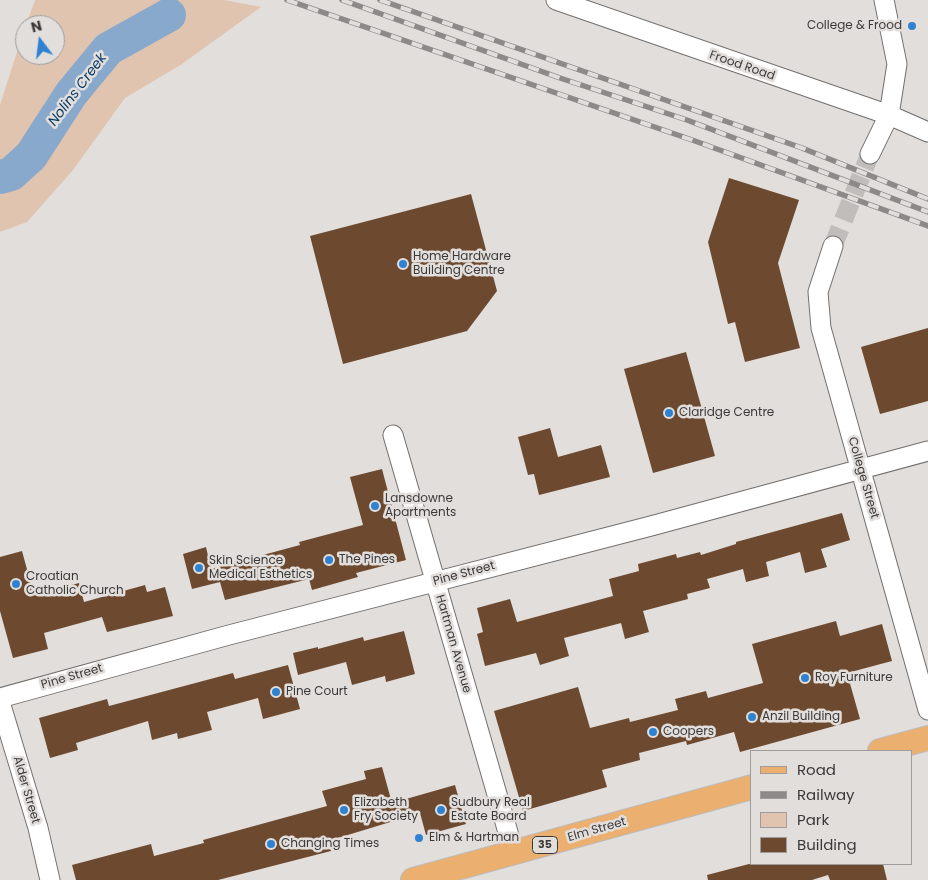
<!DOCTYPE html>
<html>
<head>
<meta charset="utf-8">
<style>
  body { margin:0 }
  #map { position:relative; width:928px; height:880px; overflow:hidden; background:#e2dedc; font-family:Poppins,sans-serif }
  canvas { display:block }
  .legend { position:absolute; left:750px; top:750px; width:162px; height:115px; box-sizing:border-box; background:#e2dedc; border:1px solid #9f9c9b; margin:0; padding:6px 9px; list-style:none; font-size:15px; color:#3b3a39 }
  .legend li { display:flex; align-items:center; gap:10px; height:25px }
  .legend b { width:25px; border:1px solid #9f9c9b }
  .north { position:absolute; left:15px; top:15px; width:50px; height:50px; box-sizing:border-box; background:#e2dedc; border:1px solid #9f9c9b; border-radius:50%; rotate:345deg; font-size:14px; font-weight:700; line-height:20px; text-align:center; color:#3b3a39 }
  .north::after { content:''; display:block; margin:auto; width:18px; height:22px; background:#2f82d1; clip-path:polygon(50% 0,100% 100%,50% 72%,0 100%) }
</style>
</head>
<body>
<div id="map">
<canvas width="928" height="880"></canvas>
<ul class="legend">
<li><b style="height:6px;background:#ebaf6f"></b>Road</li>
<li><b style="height:6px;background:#8c8a88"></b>Railway</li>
<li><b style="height:14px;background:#e0c4b0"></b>Park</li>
<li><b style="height:14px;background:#6d4a2f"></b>Building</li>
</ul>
<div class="north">N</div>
</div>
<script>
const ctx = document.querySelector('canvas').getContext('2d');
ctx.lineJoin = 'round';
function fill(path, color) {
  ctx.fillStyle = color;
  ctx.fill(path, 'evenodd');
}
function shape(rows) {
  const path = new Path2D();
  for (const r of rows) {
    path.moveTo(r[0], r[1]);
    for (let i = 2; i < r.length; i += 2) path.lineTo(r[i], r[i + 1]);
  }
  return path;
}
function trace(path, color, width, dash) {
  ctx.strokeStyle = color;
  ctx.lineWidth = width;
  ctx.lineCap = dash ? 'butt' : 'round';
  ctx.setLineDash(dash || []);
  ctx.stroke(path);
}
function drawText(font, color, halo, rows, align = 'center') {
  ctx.font = font + ' Poppins,sans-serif';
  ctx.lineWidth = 5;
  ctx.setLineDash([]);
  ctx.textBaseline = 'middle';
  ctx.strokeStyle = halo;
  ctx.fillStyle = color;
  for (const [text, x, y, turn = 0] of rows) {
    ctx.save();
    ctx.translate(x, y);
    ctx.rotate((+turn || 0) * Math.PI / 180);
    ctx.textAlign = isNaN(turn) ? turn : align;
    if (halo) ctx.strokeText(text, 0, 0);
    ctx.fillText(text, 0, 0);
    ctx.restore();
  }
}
fill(shape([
  [35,0,224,0,261,7,182,64,125,98,73,170,27,222,0,232,0,105,25,27,25,55,55,55,55,25,26,25]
]), '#e0c4b0');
trace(shape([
  [0,177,11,174,31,156,71,94,108,49,169,15]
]), '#88a9cc', 34);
fill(shape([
  [729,178,799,200,778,263,800,348,745,362,735,322,728,324,708,242],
  [471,194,497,291,467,331,343,364,310,236],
  [928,328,928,401,880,414,861,347],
  [686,352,715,456,653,473,624,369],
  [550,428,558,457,601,445,610,477,539,495,534,474,528,475,518,437],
  [382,469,406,560,356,573,358,577,312,590,309,579,225,600,220,582,192,589,183,554,206,547,211,569,300,545,299,542,363,525,350,477],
  [842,513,850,540,821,549,827,567,805,573,800,552,766,562,769,576,746,582,743,569,707,579,710,588,687,594,688,599,643,611,649,632,625,639,621,623,564,638,569,656,540,665,536,653,485,666,477,634,483,632,477,608,510,599,517,622,613,596,609,579,639,571,638,564,676,554,677,558,700,552,701,555,736,544,736,542],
  [22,551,34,595,79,583,84,602,145,585,147,592,165,587,173,616,107,632,102,617,44,633,48,649,13,658,0,611,0,557],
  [836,621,840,636,882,624,892,661,847,673,860,719,740,752,734,732,687,745,686,741,639,753,640,760,602,770,607,787,523,811,494,711,578,687,590,728,629,718,630,722,678,710,675,699,706,691,708,698,763,683,752,644],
  [404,631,415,674,386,682,385,676,352,685,346,662,298,675,293,653,318,647,318,649,363,637,364,641],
  [288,665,300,709,263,719,258,698,207,712,212,730,178,739,177,733,152,740,148,721,76,743,78,750,50,758,39,718,107,699,109,706,233,673,235,679],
  [382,767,392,803,455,785,466,824,426,835,420,813,328,841,331,851,218,880,76,880,72,865,151,844,154,856,204,843,203,840,327,806,322,791,366,779,364,771],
  [749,864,883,864,887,880,830,880,828,875,812,880,708,880,707,875]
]), '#6d4a2f');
trace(shape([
  [833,246,870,154]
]), '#c1bdbb', 19, [19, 9]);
const minor = shape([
  [556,0,889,115,928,132],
  [870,154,889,115,897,64,884,0],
  [833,246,818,292,821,328,928,710],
  [393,435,514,853],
  [0,698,229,635,651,526,928,451],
  [0,702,38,828,50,880]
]);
const major = shape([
  [880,751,928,738],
  [413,880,752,787]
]);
trace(minor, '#726f6d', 21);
trace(major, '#bcbcbc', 26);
trace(minor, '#fff', 19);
trace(major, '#ebaf6f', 24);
const rail = shape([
  [287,0,695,141,928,226],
  [342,0,560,78,687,120,928,212],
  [380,0,802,148,928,199]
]);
trace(rail, '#8c8a88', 5.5);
trace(rail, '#e2dedc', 4, [11]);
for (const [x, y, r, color] of [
  [912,26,5,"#2f82d1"],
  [403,264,5,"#2f82d1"],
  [669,413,5,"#2f82d1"],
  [375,506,5,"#2f82d1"],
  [329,560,5,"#2f82d1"],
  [199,568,5,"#2f82d1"],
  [16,584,5,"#2f82d1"],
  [805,678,5,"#2f82d1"],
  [276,692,5,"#2f82d1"],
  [752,717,5,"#2f82d1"],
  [653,732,5,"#2f82d1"],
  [344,810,5,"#2f82d1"],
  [441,810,5,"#2f82d1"],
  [419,838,5,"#2f82d1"],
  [271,844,5,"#2f82d1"]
]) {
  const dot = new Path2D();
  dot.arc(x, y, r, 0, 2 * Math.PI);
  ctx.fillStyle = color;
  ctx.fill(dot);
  trace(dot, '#e2dedc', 2);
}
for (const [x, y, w] of [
  [545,845,25]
]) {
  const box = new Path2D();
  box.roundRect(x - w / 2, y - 8.5, w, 17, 4);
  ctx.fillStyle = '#e2dedc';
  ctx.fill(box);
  trace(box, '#3b3a39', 1);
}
drawText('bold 11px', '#3b3a39', null, [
  ["35",545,845]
]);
drawText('12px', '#3b3a39', '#e2dedc', [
  ["College & Frood",902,26,"right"],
  ["Home Hardware",413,257],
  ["Building Centre",413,271],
  ["Claridge Centre",679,413],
  ["Lansdowne",385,499],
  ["Apartments",385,513],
  ["The Pines",339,560],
  ["Skin Science",209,561],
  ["Medical Esthetics",209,575],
  ["Croatian",26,577],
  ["Catholic Church",26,591],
  ["Roy Furniture",815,678],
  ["Pine Court",286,692],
  ["Anzil Building",762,717],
  ["Coopers",663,732],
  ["Elizabeth",354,803],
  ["Fry Society",354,817],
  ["Sudbury Real",451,803],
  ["Estate Board",451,817],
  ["Elm & Hartman",429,838],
  ["Changing Times",281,844]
], 'left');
drawText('12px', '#3b3a39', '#e2dedc', [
  ["Frood Road",742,66,19],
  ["College Street",863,478,74],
  ["Pine Street",464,574,-15],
  ["Hartman Avenue",453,644,74],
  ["Pine Street",72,677,-16],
  ["Alder Street",26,790,74],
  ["Elm Street",597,830,-16]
]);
drawText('italic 14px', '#093b68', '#e2dedc', [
  ["Nolins Creek",78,90,-53]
]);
</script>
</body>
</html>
